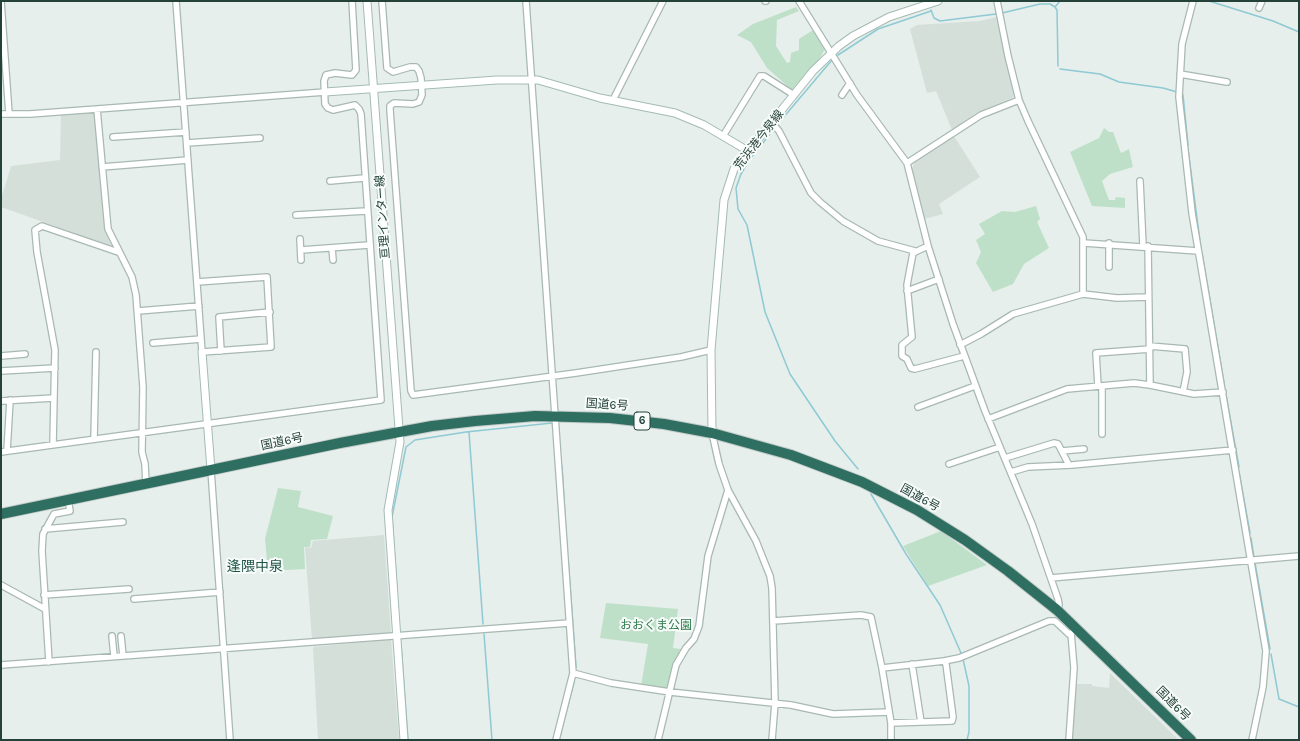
<!DOCTYPE html>
<html>
<head>
<meta charset="utf-8">
<style>
  body { margin:0 }
  #map { position:relative; width:1300px; height:741px; overflow:hidden; background:#e6efeb; font-family:Karla,sans-serif }
  canvas { display:block }
  .frame { position:absolute; inset:0; border:2px solid #24423a; pointer-events:none }
</style>
</head>
<body>
<div id="map">
<canvas width="1300" height="741"></canvas>
<div class="frame"></div>
</div>
<script>
const ctx = document.querySelector('canvas').getContext('2d');
ctx.lineJoin = 'round';
function fill(path, color) {
  ctx.fillStyle = color;
  ctx.fill(path, 'evenodd');
}
function shape(rows) {
  const path = new Path2D();
  for (const r of rows) {
    path.moveTo(r[0], r[1]);
    for (let i = 2; i < r.length; i += 2) path.lineTo(r[i], r[i + 1]);
  }
  return path;
}
function trace(path, color, width, dash) {
  ctx.strokeStyle = color;
  ctx.lineWidth = width;
  ctx.lineCap = dash ? 'butt' : 'round';
  ctx.setLineDash(dash || []);
  ctx.stroke(path);
}
function drawText(font, color, halo, rows, align = 'center') {
  ctx.font = font + ' Karla,"Noto Sans JP",sans-serif';
  ctx.lineWidth = 4;
  ctx.setLineDash([]);
  ctx.textBaseline = 'middle';
  ctx.strokeStyle = halo;
  ctx.fillStyle = color;
  for (const [text, x, y, turn = 0] of rows) {
    ctx.save();
    ctx.translate(x, y);
    ctx.rotate((+turn || 0) * Math.PI / 180);
    ctx.textAlign = isNaN(turn) ? turn : align;
    if (halo) ctx.strokeText(text, 0, 0);
    ctx.fillText(text, 0, 0);
    ctx.restore();
  }
}
fill(shape([
  [996,17,1014,97,976,113,952,130,936,91,927,93,910,29,917,25,980,21],
  [95,111,105,229,111,246,1,207,1,199,11,166,60,160,61,115],
  [954,136,980,177,939,204,943,214,924,219,912,171,914,163],
  [384,535,391,633,312,639,305,547,311,548,313,541],
  [391,639,399,740,318,740,313,647],
  [1110,673,1179,740,1071,740,1076,684,1092,684,1092,686,1109,688]
]), '#d4dfda');
fill(shape([
  [796,7,799,11,777,20,776,46,787,63,790,62,791,53,799,50,799,39,813,30,825,49,820,58,792,90,767,68,751,42,737,35,753,24],
  [1104,128,1109,132,1113,132,1121,153,1129,149,1133,167,1110,174,1102,181,1109,200,1115,200,1116,197,1125,198,1125,208,1092,206,1070,152,1099,138],
  [1036,206,1040,219,1037,222,1049,248,1024,264,1013,284,993,292,976,263,981,252,976,240,985,234,979,224,1002,211,1015,212],
  [278,488,301,491,298,507,333,516,327,539,311,540,310,547,304,547,305,569,268,571,265,539],
  [941,531,987,565,928,586,903,546],
  [606,603,678,609,673,648,681,649,674,662,667,688,641,686,648,644,600,638]
]), '#bfe0c8');
trace(shape([
  [1209,1,1273,21,1299,32],
  [1055,7,1060,1],
  [931,10,934,18,940,21,996,14],
  [1002,13,1040,4,1050,4,1055,7,1057,10,1058,66],
  [838,55,878,29,931,11],
  [1060,69,1100,74,1119,82,1163,88,1177,92],
  [1182,94,1183,95,1188,145],
  [777,125,832,60],
  [774,129,750,159,741,174,736,188,738,209,747,225,765,312,790,374,835,441,858,469],
  [1188,149,1201,249],
  [1202,253,1224,383],
  [1226,395,1239,467],
  [469,432,483,624],
  [562,466,567,549],
  [1239,472,1250,533],
  [871,494,906,554,940,605,961,653],
  [1251,538,1254,557],
  [568,558,576,667],
  [1255,563,1270,649],
  [397,590,392,517,406,447,415,440,466,432,552,423],
  [484,634,492,740],
  [401,644,408,740],
  [1271,654,1279,699,1299,707],
  [963,659,969,686,969,732,967,740],
  [559,740,574,682]
]), '#8ec9d4', 1.5);
const street = shape([
  [1,1,9,114],
  [176,1,202,352,271,347,267,277,197,282],
  [382,1,387,68,393,72,410,67,416,67,419,71,421,78,422,95,419,102,413,104,394,103,390,106,390,110,411,391,413,395,576,373,681,357,711,350],
  [526,1,573,673,556,740],
  [765,1,766,1],
  [799,1,857,95,907,163,928,246,953,324,985,411,1032,524,1058,599,1059,605,1057,610],
  [1193,1,1182,44,1179,97,1192,213,1266,651,1263,687,1252,740],
  [1259,8,1262,1],
  [1180,74,1227,82],
  [842,95,850,83],
  [613,100,663,1],
  [97,109,108,229,132,277,136,295,143,387,142,452,145,464,146,484],
  [1,114,30,114,325,92],
  [772,123,779,131,811,193,820,202,843,221,878,241,915,251],
  [723,136,760,76,764,76,794,95],
  [113,137,186,132],
  [187,143,260,138],
  [907,163,981,115,1019,100],
  [102,167,188,160],
  [330,181,364,178],
  [1140,181,1143,246],
  [296,215,366,211],
  [300,239,301,260],
  [1084,243,1198,251],
  [1109,243,1109,267],
  [928,246,913,253,907,285,912,337,902,345,902,356,907,359,911,368,915,369,964,356],
  [1148,246,1150,385],
  [332,248,333,260],
  [301,250,369,245],
  [907,291,939,279],
  [1083,294,1117,298,1148,297],
  [138,311,199,306],
  [153,343,201,339],
  [960,345,981,334,1013,314,1083,294,1083,237,1028,121,1019,100,1008,56,997,1],
  [1150,346,1185,349,1187,372,1183,392],
  [221,351,219,317,270,312],
  [1,356,25,354],
  [1,371,55,368],
  [1098,386,1096,353,1150,349],
  [1102,386,1102,434],
  [1,401,54,398],
  [918,407,975,386],
  [988,419,1067,389,1134,383,1150,385,1194,394,1223,392],
  [712,433,719,464,728,490,756,541,770,576,772,588,775,703,772,740],
  [94,439,96,352],
  [53,444,55,350,37,252,35,230,42,226,118,252],
  [7,451,10,400],
  [1062,451,1084,449],
  [1,452,381,400,361,114,359,109,355,105,333,110,328,108,325,104,324,81,326,75,335,73,352,75,356,70,352,1],
  [1005,458,1054,443,1058,444,1069,465],
  [949,464,1000,447],
  [211,470,230,740],
  [1011,472,1028,467,1072,465,1233,450],
  [45,529,123,522],
  [1051,578,1299,556],
  [1,585,45,609],
  [44,595,129,589],
  [134,599,220,592],
  [773,621,861,615,871,617,882,668,891,723,891,740],
  [112,636,114,656],
  [121,636,123,656],
  [944,661,959,658,1049,621,1055,621,1071,636],
  [49,662,42,551,43,534,54,514,70,511,68,500],
  [912,664,921,722],
  [1,665,569,623],
  [882,668,944,661,946,664,953,717,952,721,891,723],
  [573,673,611,683,670,692,791,705,833,714,889,712],
  [658,740,676,665,686,648,694,639,699,626,708,556,728,490],
  [1069,740,1074,668,1071,633]
]);
const secondary = shape([
  [367,1,400,442,388,510,404,740],
  [325,92,497,80,538,80,600,98,675,113,704,125,748,151],
  [202,352,211,470],
  [712,433,711,350,724,200,734,169,813,71,839,46,853,36,889,17,938,1]
]);
const highway = shape([
  [1,514,340,443,432,426,475,421,535,416,610,418,664,424,712,433,791,455,862,482,917,510,965,540,1008,571,1057,610,1191,740]
]);
trace(street, '#a8b8b2', 8);
trace(secondary, '#a4bbb3', 9);
trace(highway, '#c2cac8', 12);
trace(street, '#fff', 5.5);
trace(secondary, '#fff', 7);
trace(highway, '#2f6f62', 10);
for (const [x, y, w] of [
  [642,421,16]
]) {
  const box = new Path2D();
  box.roundRect(x - w / 2, y - 9, w, 18, 3);
  ctx.fillStyle = '#f7fbf9';
  ctx.fill(box);
  trace(box, '#24423a', 1);
}
drawText('bold 11px', '#24423a', null, [
  ["6",642,421]
]);
drawText('12px', '#24423a', '#f7fbf9', [
  ["荒浜港今泉線",759,140,-52],
  ["亘理インター線",383,217,-94],
  ["国道6号",607,405,4],
  ["国道6号",282,442,-12],
  ["国道6号",920,498,29],
  ["国道6号",1173,704,45]
]);
drawText('12px', '#2d7a4b', '#f7fbf9', [
  ["おおくま公園",656,626]
]);
drawText('14px', '#1f5548', '#f7fbf9', [
  ["逢隈中泉",255,567]
]);
</script>
</body>
</html>
